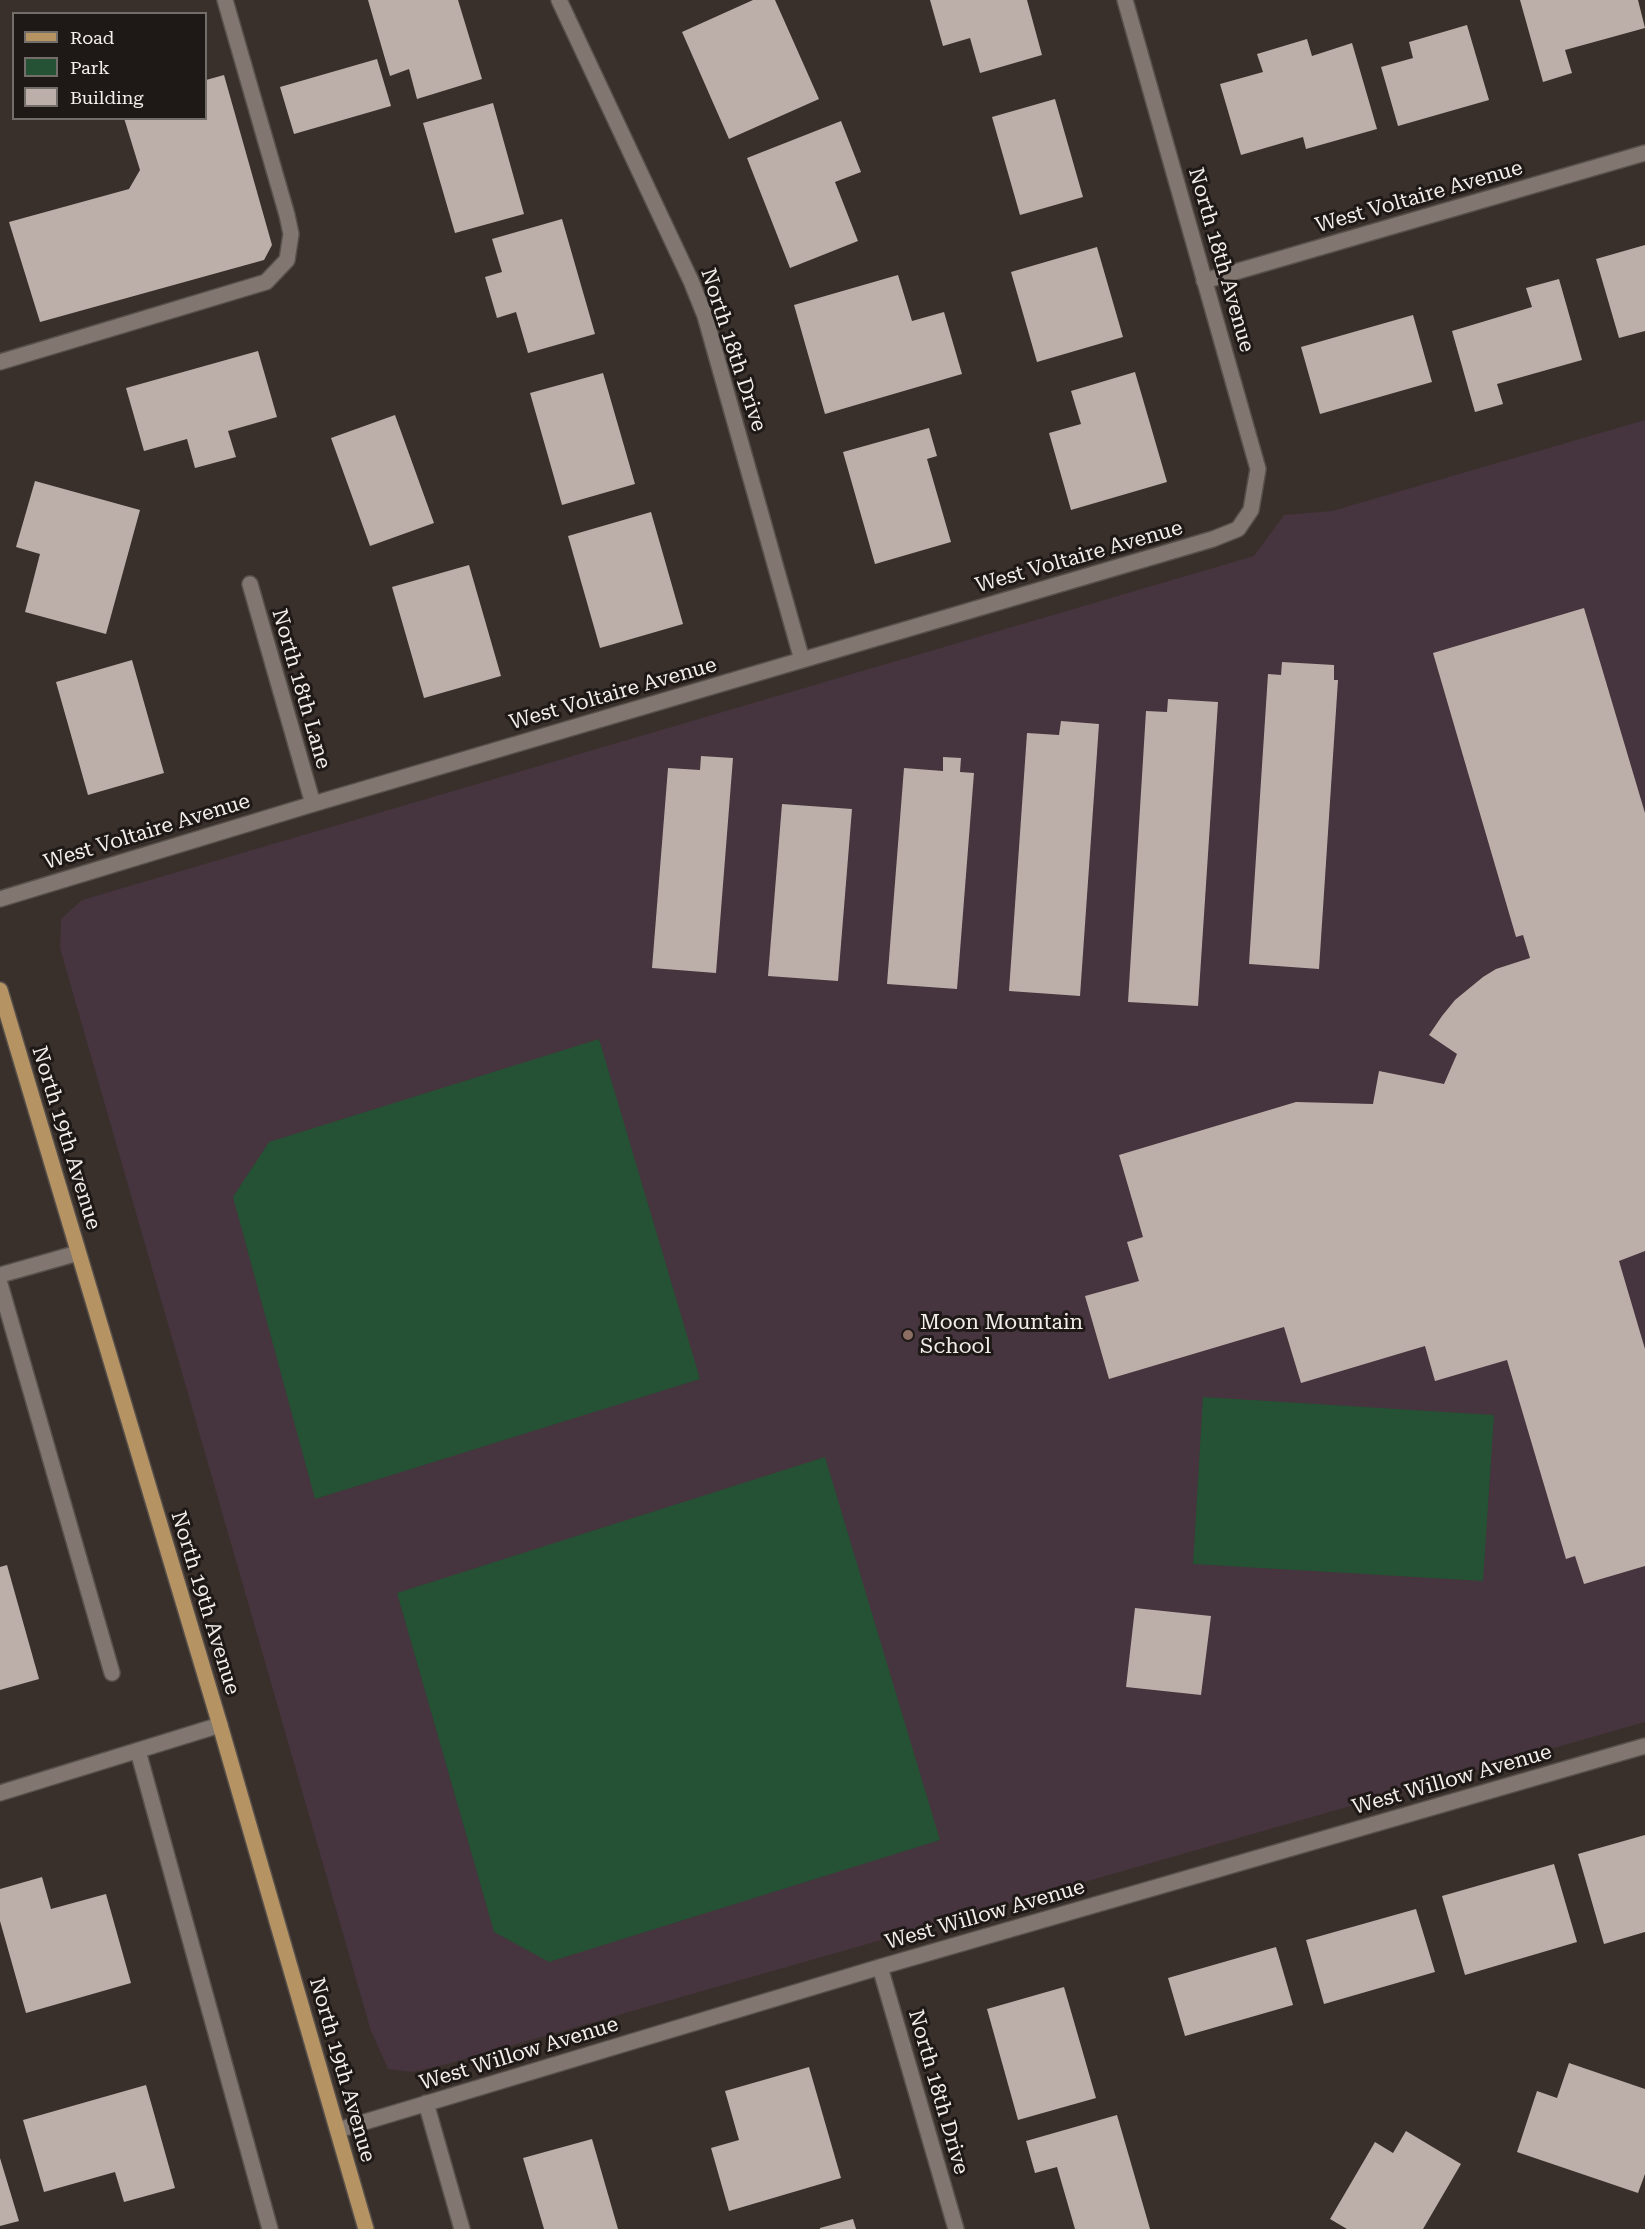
<!DOCTYPE html>
<html>
<head>
<meta charset="utf-8">
<style>
  body { margin:0 }
  #map { position:relative; width:1645px; height:2229px; overflow:hidden; background:#3a302b; font-family:"Roboto Serif",serif }
  canvas { display:block }
  .legend { position:absolute; left:12px; top:12px; width:195px; height:108px; box-sizing:border-box; background:#1e1917; border:2px solid #746e6b; margin:0; padding:8px 10px; list-style:none; font-size:18px; color:#f4eeea }
  .legend li { display:flex; align-items:center; gap:12px; height:30px }
  .legend b { width:30px; border:2px solid #746e6b }
</style>
</head>
<body>
<div id="map">
<canvas width="1645" height="2229"></canvas>
<ul class="legend">
<li><b style="height:8px;background:#b69363"></b>Road</li>
<li><b style="height:16px;background:#255134"></b>Park</li>
<li><b style="height:16px;background:#bcafa9"></b>Building</li>
</ul>
</div>
<script>
const ctx = document.querySelector('canvas').getContext('2d');
ctx.lineJoin = 'round';
function fill(path, color) {
  ctx.fillStyle = color;
  ctx.fill(path, 'evenodd');
}
function shape(rows) {
  const path = new Path2D();
  for (const r of rows) {
    path.moveTo(r[0], r[1]);
    for (let i = 2; i < r.length; i += 2) path.lineTo(r[i], r[i + 1]);
  }
  return path;
}
function trace(path, color, width, dash) {
  ctx.strokeStyle = color;
  ctx.lineWidth = width;
  ctx.lineCap = dash ? 'butt' : 'round';
  ctx.setLineDash(dash || []);
  ctx.stroke(path);
}
function drawText(font, color, halo, rows, align = 'center') {
  ctx.font = font + ' "Roboto Serif",serif';
  ctx.lineWidth = 6;
  ctx.setLineDash([]);
  ctx.textBaseline = 'middle';
  ctx.strokeStyle = halo;
  ctx.fillStyle = color;
  for (const [text, x, y, turn = 0] of rows) {
    ctx.save();
    ctx.translate(x, y);
    ctx.rotate((+turn || 0) * Math.PI / 180);
    ctx.textAlign = isNaN(turn) ? turn : align;
    if (halo) ctx.strokeText(text, 0, 0);
    ctx.fillText(text, 0, 0);
    ctx.restore();
  }
}
fill(shape([
  [1645,420,1645,1722,447,2064,412,2072,388,2069,371,2031,60,948,61,919,82,900,1254,556,1284,515,1332,511]
]), '#46343e');
fill(shape([
  [599,1039,700,1379,315,1499,233,1197,269,1142],
  [1203,1397,1494,1415,1483,1581,1193,1564],
  [825,1457,940,1840,549,1962,494,1932,397,1593]
]), '#255134');
fill(shape([
  [368,0,458,0,482,79,417,99,409,69,390,76],
  [753,0,775,0,819,99,729,139,682,32],
  [930,0,1027,0,1042,55,980,73,970,38,943,46],
  [1520,0,1638,0,1645,28,1565,50,1572,73,1543,82],
  [1467,25,1489,100,1398,126,1381,67,1413,58,1409,42],
  [1307,39,1312,56,1352,43,1377,129,1306,149,1303,137,1241,155,1220,84,1263,72,1257,54],
  [377,59,391,106,294,134,280,87],
  [224,75,272,245,264,260,40,322,9,222,129,189,140,170,124,118,206,118,206,80],
  [1055,99,1083,197,1020,215,992,117],
  [493,103,524,214,455,233,423,123],
  [841,121,861,172,835,182,858,241,790,268,747,158],
  [562,219,595,334,528,353,516,312,497,318,485,277,502,272,492,239],
  [1645,245,1645,331,1619,338,1596,259],
  [1097,247,1123,337,1037,362,1011,272],
  [898,275,912,321,944,312,962,374,825,414,794,305],
  [1559,279,1582,360,1497,384,1503,404,1475,412,1452,331,1532,307,1526,288],
  [1413,315,1432,382,1320,414,1301,347],
  [258,351,277,417,228,431,236,457,195,468,187,439,144,451,126,388],
  [1135,372,1167,482,1071,510,1049,433,1081,424,1071,391],
  [603,373,635,484,562,505,530,393],
  [395,415,434,523,370,546,331,438],
  [929,428,937,456,927,459,951,542,875,564,843,452],
  [35,481,140,510,106,634,25,612,40,554,16,547],
  [651,512,683,624,600,648,568,536],
  [469,565,501,676,424,698,392,587],
  [1584,608,1645,813,1645,1251,1619,1261,1645,1349,1645,1566,1584,1584,1575,1556,1566,1559,1507,1360,1435,1381,1425,1346,1301,1383,1284,1327,1109,1379,1085,1296,1139,1281,1127,1242,1143,1237,1119,1155,1296,1102,1373,1104,1379,1071,1444,1084,1457,1054,1429,1035,1442,1016,1455,1000,1483,977,1496,969,1530,958,1523,935,1516,937,1433,653],
  [132,660,164,773,88,795,56,682],
  [1282,662,1334,665,1334,680,1338,680,1319,969,1249,964,1268,674,1281,675],
  [1168,699,1218,702,1198,1006,1128,1002,1146,711,1167,712],
  [1061,721,1099,724,1080,996,1009,991,1027,733,1059,735],
  [701,756,733,758,716,973,652,968,668,768,700,770],
  [943,757,961,758,960,772,974,773,957,989,887,984,904,768,943,771],
  [782,804,852,809,838,981,768,976],
  [7,1565,39,1679,0,1690,0,1567],
  [1135,1608,1211,1616,1201,1695,1126,1687],
  [1645,1835,1645,1932,1604,1944,1578,1854],
  [1554,1864,1577,1942,1465,1975,1442,1896],
  [42,1877,51,1909,106,1894,131,1983,26,2013,0,1921,0,1889],
  [1416,1909,1435,1972,1324,2004,1306,1940],
  [1276,1947,1293,2005,1185,2036,1168,1978],
  [1064,1987,1096,2098,1018,2120,987,2009],
  [1569,2063,1645,2089,1645,2174,1638,2193,1517,2152,1537,2091,1557,2098],
  [809,2067,841,2178,729,2211,711,2148,739,2140,725,2091],
  [146,2085,175,2188,124,2202,115,2172,44,2192,23,2120],
  [1117,2115,1150,2229,1075,2229,1057,2167,1035,2173,1026,2141],
  [1406,2131,1461,2164,1423,2229,1347,2229,1330,2219,1375,2142,1393,2153],
  [592,2139,618,2229,544,2229,523,2158],
  [0,2158,19,2221,0,2226],
  [853,2219,856,2229,820,2229,820,2228]
]), '#bcafa9');
const minor = shape([
  [559,0,691,281,705,316,802,660],
  [1204,281,1645,153],
  [0,362,266,282,287,260,291,234,287,215,225,0],
  [250,584,313,804],
  [0,899,313,804,1213,539,1238,529,1251,510,1258,469,1125,0],
  [0,1275,78,1253],
  [0,1284,112,1673],
  [138,1751,270,2229],
  [0,1793,220,1725],
  [880,1967,956,2229],
  [426,2103,462,2229],
  [338,2130,880,1967,1645,1746]
]);
const major = shape([
  [0,990,220,1725,366,2229]
]);
trace(minor, '#58504b', 18);
trace(major, '#58504b', 18);
trace(minor, '#817670', 15);
trace(major, '#b69363', 15);
for (const [x, y, r, color] of [
  [908,1335,6,"#8d6e63"]
]) {
  const dot = new Path2D();
  dot.arc(x, y, r, 0, 2 * Math.PI);
  ctx.fillStyle = color;
  ctx.fill(dot);
  trace(dot, '#1e1917', 2);
}
drawText('21px', '#f4eeea', '#1e1917', [
  ["West Voltaire Avenue",1419,197,-16],
  ["North 18th Avenue",1221,260,74],
  ["North 18th Drive",733,350,72],
  ["West Voltaire Avenue",1079,557,-16],
  ["North 18th Lane",301,689,74],
  ["West Voltaire Avenue",613,694,-16],
  ["West Voltaire Avenue",147,832,-17],
  ["North 19th Avenue",66,1138,73],
  ["North 19th Avenue",205,1603,73],
  ["West Willow Avenue",1452,1780,-16],
  ["West Willow Avenue",985,1915,-16],
  ["West Willow Avenue",519,2054,-17],
  ["North 19th Avenue",342,2070,74],
  ["North 18th Drive",938,2092,74]
]);
drawText('21px', '#f4eeea', '#1e1917', [
  ["Moon Mountain",920,1323],
  ["School",920,1347]
], 'left');
</script>
</body>
</html>
